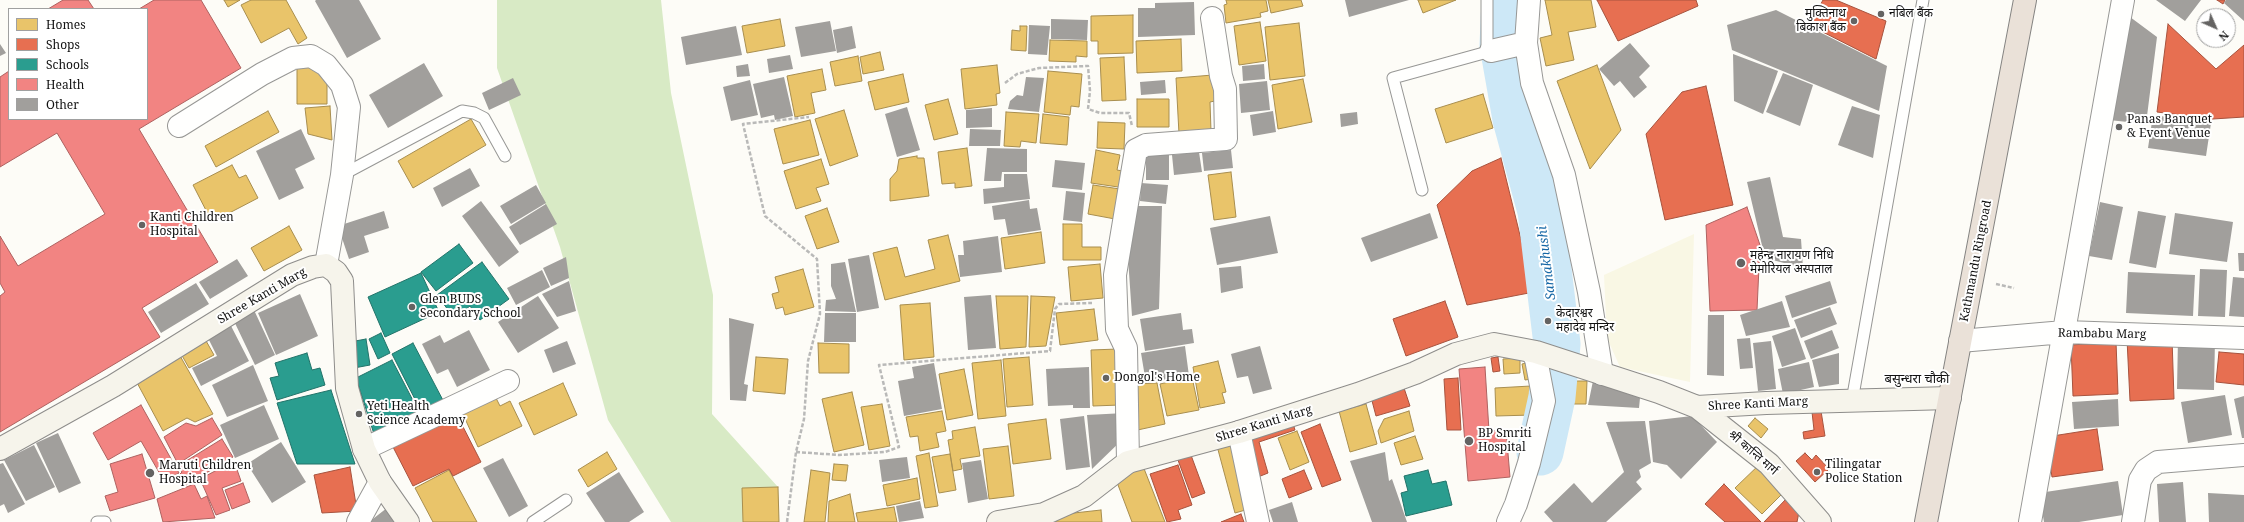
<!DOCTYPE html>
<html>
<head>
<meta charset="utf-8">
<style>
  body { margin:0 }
  #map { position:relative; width:2244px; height:522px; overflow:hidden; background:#fdfcf7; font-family:"Noto Serif",serif }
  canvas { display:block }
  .legend { position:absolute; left:8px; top:8px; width:140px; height:112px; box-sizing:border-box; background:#fff; border:1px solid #a0a0a0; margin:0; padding:5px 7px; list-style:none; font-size:12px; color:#111 }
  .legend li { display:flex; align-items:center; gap:8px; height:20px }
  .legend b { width:20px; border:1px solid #a0a0a0 }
  .north { position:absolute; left:2196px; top:8px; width:40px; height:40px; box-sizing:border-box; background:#fff; border:1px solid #a0a0a0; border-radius:50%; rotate:135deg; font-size:11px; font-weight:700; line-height:16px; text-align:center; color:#111 }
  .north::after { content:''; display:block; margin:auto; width:14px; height:18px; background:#646362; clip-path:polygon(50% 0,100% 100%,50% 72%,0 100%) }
</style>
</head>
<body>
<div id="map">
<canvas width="2244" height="522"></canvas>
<ul class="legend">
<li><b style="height:11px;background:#e9c46a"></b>Homes</li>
<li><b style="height:11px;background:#e76f51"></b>Shops</li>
<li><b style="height:11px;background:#2a9d8f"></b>Schools</li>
<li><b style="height:11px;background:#f28482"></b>Health</li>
<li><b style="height:11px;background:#a19f9c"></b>Other</li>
</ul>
<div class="north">N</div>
</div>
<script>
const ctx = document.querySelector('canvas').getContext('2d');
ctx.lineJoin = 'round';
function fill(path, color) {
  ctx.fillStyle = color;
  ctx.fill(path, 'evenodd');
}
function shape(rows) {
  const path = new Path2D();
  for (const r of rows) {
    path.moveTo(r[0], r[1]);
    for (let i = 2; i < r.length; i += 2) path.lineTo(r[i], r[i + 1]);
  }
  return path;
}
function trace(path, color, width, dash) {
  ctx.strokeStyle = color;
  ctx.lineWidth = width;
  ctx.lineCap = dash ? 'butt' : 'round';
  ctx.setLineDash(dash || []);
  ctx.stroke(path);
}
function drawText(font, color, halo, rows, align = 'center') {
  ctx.font = font + ' "Noto Serif","Noto Sans Devanagari",serif';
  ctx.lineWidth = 4;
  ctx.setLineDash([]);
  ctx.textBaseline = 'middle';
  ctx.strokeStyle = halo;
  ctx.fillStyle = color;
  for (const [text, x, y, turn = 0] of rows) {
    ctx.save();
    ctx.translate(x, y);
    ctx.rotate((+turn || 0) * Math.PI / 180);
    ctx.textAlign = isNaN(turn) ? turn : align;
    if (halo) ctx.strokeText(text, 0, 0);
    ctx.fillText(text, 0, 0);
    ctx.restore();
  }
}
fill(shape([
  [1694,234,1690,382,1620,367,1607,338,1604,275]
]), '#f9f7e4');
fill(shape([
  [497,0,661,0,671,93,713,295,712,414,778,487,779,522,671,522,608,420,560,247,497,68]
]), '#d8eac5');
const homes = shape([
  [224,0,240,0,228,7,224,0],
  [251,0,286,0,307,38,298,44,289,28,261,43,241,5,251,0],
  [1226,0,1266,0,1268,11,1260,13,1261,17,1226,23,1224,5,1227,4,1226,0],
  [1268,0,1301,0,1303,6,1271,13,1268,0],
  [1418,0,1456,0,1423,13,1418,0],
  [1545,0,1591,0,1596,27,1568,32,1574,60,1546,66,1540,38,1552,35,1545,0],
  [1133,15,1133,53,1098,54,1098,41,1091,41,1091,16,1133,15],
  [780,19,785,46,747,53,742,26,780,19],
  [1260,22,1266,61,1239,65,1234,26,1260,22],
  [1299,23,1305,76,1270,80,1265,27,1299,23],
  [1020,26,1027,26,1026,51,1011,50,1012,30,1020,31,1020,26],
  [1181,39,1182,71,1137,73,1136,41,1181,39],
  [1050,40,1087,41,1087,57,1076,56,1076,62,1049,61,1050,40],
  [880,52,884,70,863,74,860,57,880,52],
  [858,56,862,81,835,86,830,62,858,56],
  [1124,57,1126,100,1102,101,1100,58,1124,57],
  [997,65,1000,93,996,94,997,105,965,109,961,69,997,65],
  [1597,65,1621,130,1590,169,1557,81,1597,65],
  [297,67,321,67,321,77,327,77,327,104,297,104,297,67],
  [822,69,826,90,811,93,815,113,795,117,787,76,822,69],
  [1048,71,1082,74,1079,107,1071,106,1070,115,1044,112,1048,71],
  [903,74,909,102,875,110,868,82,903,74],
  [1213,75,1215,101,1210,102,1211,131,1179,134,1176,78,1213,75],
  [1303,79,1312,122,1278,129,1272,85,1303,79],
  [1483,94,1493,128,1446,143,1435,109,1483,94],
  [948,99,958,134,934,140,925,105,948,99],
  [1137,99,1169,99,1169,127,1137,127,1137,99],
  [330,106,332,140,308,134,305,108,330,106],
  [844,110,858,156,830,166,815,119,844,110],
  [268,111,279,132,216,167,205,146,268,111],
  [1006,112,1039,114,1036,143,1021,141,1020,147,1004,146,1006,112],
  [1043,114,1069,117,1067,145,1040,143,1043,114],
  [471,119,486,145,413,188,398,161,471,119],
  [810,120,819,155,783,164,774,129,810,120],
  [1098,122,1125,123,1124,149,1097,148,1098,122],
  [967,148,972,186,955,188,955,183,942,184,938,152,967,148],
  [1096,150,1120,155,1117,170,1128,172,1125,188,1091,183,1096,150],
  [917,156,917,158,924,158,929,196,890,201,890,179,897,171,899,159,917,156],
  [821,159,829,184,816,188,821,201,796,209,784,171,821,159],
  [232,165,239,178,246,175,258,198,212,222,193,185,232,165],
  [1231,172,1236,217,1214,220,1208,175,1231,172],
  [1093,185,1120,189,1115,219,1088,214,1093,185],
  [827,208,839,242,817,249,805,216,827,208],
  [1063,224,1082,224,1082,247,1101,247,1101,260,1063,260,1063,224],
  [289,226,302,250,264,271,251,248,289,226],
  [1041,232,1045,263,1005,269,1001,238,1041,232],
  [948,235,960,281,885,300,873,253,897,247,905,277,935,269,928,240,948,235],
  [1100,264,1103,298,1071,301,1068,267,1100,264],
  [803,269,814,307,785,315,783,307,776,309,772,294,779,292,775,277,803,269],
  [996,296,1028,296,1026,347,1000,349,996,296],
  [1031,296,1055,297,1046,346,1029,347,1031,296],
  [930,303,934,357,904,360,900,305,930,303],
  [1094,309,1098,340,1060,345,1056,313,1094,309],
  [205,339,214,355,189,368,180,352,205,339],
  [818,343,849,344,849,373,819,373,818,343],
  [1118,349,1120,405,1093,406,1091,350,1118,349],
  [179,354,213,414,195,422,187,418,163,431,135,379,179,354],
  [756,357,788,359,785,394,753,391,756,357],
  [1029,357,1033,405,1007,407,1003,359,1029,357],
  [1520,358,1520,373,1504,374,1503,359,1520,358],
  [1001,360,1006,416,978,419,972,363,1001,360],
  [1218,361,1226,392,1222,393,1225,403,1200,408,1193,367,1218,361],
  [1535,361,1538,378,1525,380,1522,364,1535,361],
  [964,369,973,415,947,420,939,374,964,369],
  [1192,377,1199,410,1167,416,1160,384,1192,377],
  [1574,381,1587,381,1586,404,1573,404,1574,381],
  [563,383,577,415,534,435,519,403,563,383],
  [1157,383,1165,424,1133,431,1133,384,1157,383],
  [1531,386,1532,415,1496,416,1495,388,1531,386],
  [852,392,864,445,834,452,822,399,852,392],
  [494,394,500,406,510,401,522,426,478,447,461,410,494,394],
  [882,404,890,446,869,450,861,407,882,404],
  [1366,404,1377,444,1350,452,1339,411,1366,404],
  [942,411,946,431,936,433,939,447,920,451,918,436,910,437,906,417,942,411],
  [1409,411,1414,431,1381,443,1378,431,1384,419,1409,411],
  [1755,418,1768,429,1761,438,1748,426,1755,418],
  [1046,419,1051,459,1013,464,1008,424,1046,419],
  [975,427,980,456,960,459,962,469,953,471,948,440,953,439,952,431,975,427],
  [1297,431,1309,462,1290,470,1278,438,1297,431],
  [1415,436,1423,459,1401,465,1394,443,1415,436],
  [1231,442,1249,509,1235,513,1217,446,1231,442],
  [1008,446,1014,496,989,499,983,449,1008,446],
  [607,452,617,469,588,487,578,470,607,452],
  [929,453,938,506,925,508,916,456,929,453],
  [950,454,956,490,939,493,932,457,950,454],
  [1762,462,1788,488,1762,514,1735,488,1762,462],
  [834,464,848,465,846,481,832,480,834,464],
  [1143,466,1165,522,1132,522,1115,477,1143,466],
  [449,470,477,522,433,522,415,488,449,470],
  [811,470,830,473,825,522,804,522,811,470],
  [917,478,920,499,887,506,883,485,917,478],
  [778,487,779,522,743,522,742,488,778,487],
  [850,494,855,522,828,522,829,501,850,494],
  [894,507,897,522,858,522,856,513,894,507],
  [1101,510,1102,522,1056,522,1056,515,1101,510]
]);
fill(homes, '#e9c46a');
trace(homes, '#a88e4f', 1);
const shops = shape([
  [1597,0,1696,0,1698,6,1618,41,1597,0],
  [1823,0,1836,0,1886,21,1876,59,1809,25,1823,0],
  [2217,0,2225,0,2223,4,2217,0],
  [2168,24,2216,69,2244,45,2244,117,2213,119,2157,112,2168,24],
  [1706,86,1733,205,1665,220,1646,134,1682,92,1706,86],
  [1501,158,1534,292,1467,305,1437,205,1472,171,1501,158],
  [1445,301,1458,337,1406,356,1393,319,1445,301],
  [2172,338,2174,399,2130,401,2127,339,2172,338],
  [2116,342,2118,394,2073,396,2071,345,2116,342],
  [2219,352,2244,354,2244,385,2216,382,2219,352],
  [1498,357,1500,371,1493,372,1491,358,1498,357],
  [1458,378,1461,430,1447,430,1444,379,1458,378],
  [1404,388,1410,406,1376,416,1371,397,1404,388],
  [1821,411,1825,436,1804,439,1803,432,1814,430,1812,412,1821,411],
  [457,415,481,462,453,476,449,469,413,486,393,447,457,415],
  [1291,417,1295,430,1259,442,1268,473,1258,477,1245,432,1291,417],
  [1320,424,1341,480,1322,487,1301,432,1320,424],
  [2097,429,2103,470,2052,477,2046,437,2097,429],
  [1188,447,1205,493,1192,498,1175,452,1188,447],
  [1805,453,1812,460,1816,455,1829,469,1815,482,1796,461,1805,453],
  [1178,465,1192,505,1178,510,1181,519,1167,522,1150,474,1178,465],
  [350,467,357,511,322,513,314,475,350,467],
  [1304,470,1312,489,1289,498,1282,479,1304,470],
  [1724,484,1761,522,1725,522,1705,504,1724,484],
  [1787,498,1800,507,1797,522,1764,522,1787,498],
  [1241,514,1244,522,1221,522,1241,514]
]);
fill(shops, '#e76f51');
trace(shops, '#a7533e', 1);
const schools = shape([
  [459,244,473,263,436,291,421,272,459,244],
  [482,262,509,299,480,320,470,306,454,318,437,295,482,262],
  [421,273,439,312,385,337,368,297,421,273],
  [381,333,390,353,378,359,369,339,381,333],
  [366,339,370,365,354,368,350,342,366,339],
  [413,343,446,406,424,417,392,354,413,343],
  [307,353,312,370,320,368,325,385,277,400,270,378,279,376,275,363,307,353],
  [392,360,420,414,374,434,356,378,392,360],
  [331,390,355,464,297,464,277,403,331,390],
  [1428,470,1432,484,1446,481,1452,505,1406,516,1401,493,1408,491,1404,476,1428,470]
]);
fill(schools, '#2a9d8f');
trace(schools, '#227369', 1);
const health = shape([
  [63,0,88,0,94,9,48,9,63,0],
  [154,0,201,0,241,68,139,129,218,262,142,308,160,337,0,432,0,296,5,292,0,283,0,236,18,266,105,214,57,133,0,167,0,77,9,71,9,119,147,119,147,9,139,9,154,0],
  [1747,207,1760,245,1757,310,1710,311,1706,225,1747,207],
  [1485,367,1489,431,1506,430,1510,477,1468,481,1459,369,1485,367],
  [141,405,179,473,164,481,141,441,108,460,93,433,141,405],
  [212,418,222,435,178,464,164,437,186,423,196,426,212,418],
  [222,439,233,457,186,485,180,474,182,472,178,466,222,439],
  [142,454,155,498,110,511,105,496,118,492,110,464,142,454],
  [234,461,241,481,222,488,230,510,216,515,200,479,234,461],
  [243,483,250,502,232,509,225,490,243,483],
  [194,484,201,499,207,496,215,518,163,522,157,499,194,484]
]);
fill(health, '#f28482');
trace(health, '#ae6260', 1);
trace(shape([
  [1505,0,1503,45,1516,119,1541,211,1557,344,1552,397,1540,452]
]), '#cde8f7', 47);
fill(shape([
  [316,0,359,0,381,39,347,58,315,1],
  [1345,0,1409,0,1349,17],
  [2156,0,2201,0,2185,21],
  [2226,0,2244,0,2244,21,2224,3],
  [1194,2,1195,35,1138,37,1138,8,1155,8,1155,3],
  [1776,10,1887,66,1879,111,1732,50,1727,25],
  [2126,14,2157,37,2146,124,2109,120],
  [1051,19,1088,20,1087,40,1051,39],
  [830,21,836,51,801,57,795,27],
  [1029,25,1050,26,1047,55,1028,54],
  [736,26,742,55,686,65,681,37],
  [852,26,856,48,837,53,833,30],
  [1630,43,1650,66,1639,77,1647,87,1634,98,1620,81,1614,86,1599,69],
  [0,44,6,53,0,56],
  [1733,54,1778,71,1763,114,1734,101],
  [790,55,793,69,769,73,767,59],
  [424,63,443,96,388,128,369,95],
  [748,64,750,76,737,77,736,66],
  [1264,64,1265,79,1243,81,1242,66],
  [1783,73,1813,85,1800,126,1766,112],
  [784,77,793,116,775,120,774,115,761,118,753,84],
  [1026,77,1044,78,1039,112,1008,109,1010,101,1017,95,1023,96],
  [513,78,521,95,489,110,482,93],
  [750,80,758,115,731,121,723,87],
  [1165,80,1166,93,1141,95,1140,82],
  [1267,81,1270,110,1241,113,1239,84],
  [1852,106,1880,115,1873,158,1838,145],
  [907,107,920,150,897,157,885,114],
  [992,108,992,127,966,128,966,110],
  [1273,111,1276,132,1253,136,1250,115],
  [1357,112,1358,124,1341,127,1340,114],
  [2153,115,2211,123,2206,156,2148,148],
  [301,129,315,159,295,169,304,188,279,200,256,151],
  [970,129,1001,130,1000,146,969,146],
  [987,148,1027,149,1027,172,1002,172,1001,181,984,181],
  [1231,150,1233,168,1204,171,1202,153],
  [1199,152,1202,172,1174,175,1172,155],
  [1146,155,1169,155,1169,180,1146,180],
  [1055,160,1085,163,1082,190,1052,187],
  [470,168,480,186,442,207,433,188],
  [1004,174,1027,174,1030,199,984,204,983,189,1004,187],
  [1770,177,1783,237,1801,239,1803,268,1765,258,1747,182],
  [1141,183,1168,185,1166,204,1140,201],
  [536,185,546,203,511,224,500,206],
  [1066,191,1085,193,1082,222,1063,220],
  [1029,200,1030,209,1037,208,1041,230,1008,235,1005,219,994,220,992,206],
  [481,201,519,252,499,267,462,216],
  [2100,202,2123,207,2112,260,2089,256],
  [546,204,557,224,520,245,509,227],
  [1133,206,1162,206,1159,309,1132,316,1128,258],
  [384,211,389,228,364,236,369,252,349,259,338,226],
  [2138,211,2166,216,2156,268,2129,263],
  [1430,213,1438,238,1371,262,1361,238],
  [2175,213,2233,222,2227,262,2169,254],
  [1270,216,1278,253,1217,265,1210,228],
  [998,236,1002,272,960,277,958,255,964,255,963,241],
  [2238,253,2244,253,2244,271,2239,271],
  [869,255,879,308,857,312,848,259],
  [566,257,569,278,551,286,543,268],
  [237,259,248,276,210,299,199,282],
  [845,262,856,312,825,311,826,300,836,299,831,286,831,264],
  [1241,266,1243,288,1221,293,1219,268],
  [2200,269,2227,270,2225,317,2198,316],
  [542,270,550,287,516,305,507,288],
  [2128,272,2195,275,2193,316,2126,313],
  [2233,277,2244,278,2244,317,2229,316],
  [569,281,576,311,557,317,542,294],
  [1830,281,1837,303,1792,318,1785,296],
  [196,283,209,304,161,333,148,312],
  [300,294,318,336,276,355,258,313],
  [991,295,996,348,968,350,964,297],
  [538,296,559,328,518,353,498,322],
  [1782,301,1790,327,1746,336,1740,315],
  [1830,307,1837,324,1801,338,1794,320],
  [254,310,275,355,255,365,233,319],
  [825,313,856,313,856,342,824,342],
  [1181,313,1183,330,1192,329,1194,343,1145,351,1140,319],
  [1708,315,1724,315,1724,376,1707,375],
  [729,318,754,324,744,384,748,385,746,401,730,400],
  [229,322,249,361,201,386,192,368,217,356,206,334],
  [1795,328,1806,359,1782,367,1772,336],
  [469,330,490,370,457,387,448,369,437,374,422,344,440,335,444,343],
  [1832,330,1839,348,1811,359,1804,341],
  [1750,338,1753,368,1740,369,1737,339],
  [2178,338,2215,339,2214,390,2177,389],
  [567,341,576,364,553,373,544,350],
  [1771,341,1776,389,1758,391,1753,343],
  [1185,346,1189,376,1146,383,1141,353],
  [1260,346,1272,389,1253,394,1248,376,1237,378,1231,354],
  [1839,353,1839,384,1819,387,1812,360],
  [1809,362,1814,387,1783,394,1778,369],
  [934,363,942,409,904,416,898,381,914,378,912,367],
  [253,365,268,401,227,417,212,385],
  [1089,367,1090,408,1073,408,1073,405,1048,406,1046,369],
  [1593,381,1640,398,1639,408,1588,405],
  [2225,395,2232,435,2188,443,2181,402],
  [2244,396,2244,438,2242,438,2234,399],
  [2118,399,2119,426,2074,429,2072,402],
  [264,405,279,439,235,458,220,425],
  [1125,413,1125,437,1092,469,1087,415],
  [1084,416,1090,467,1066,470,1060,419],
  [1692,416,1717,442,1681,479,1667,465,1653,462,1649,421],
  [1645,421,1651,463,1639,470,1641,477,1636,482,1642,489,1606,522,1553,522,1544,512,1574,483,1592,503,1624,472,1606,422],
  [58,433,81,483,59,493,36,443],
  [281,442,306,482,272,503,247,464],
  [34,445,55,487,26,501,4,460],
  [1385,452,1389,481,1392,479,1407,522,1372,522,1350,461],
  [907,457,910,478,882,482,879,460],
  [503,458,528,506,509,517,483,468],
  [981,460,988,499,968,503,962,463],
  [3,463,25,504,8,513,4,504,0,506,0,464],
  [619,472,644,512,629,522,605,522,586,493],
  [2118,481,2123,515,2079,522,2044,522,2039,493],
  [2183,482,2186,522,2159,522,2157,484],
  [2208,493,2244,495,2244,522,2209,522],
  [920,501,924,518,899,522,896,506],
  [1292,502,1298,522,1273,522,1269,510],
  [392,504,405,522,369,522]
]), '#a19f9c');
const lane = shape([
  [1487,0,1487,52],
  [342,175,462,111,474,113,484,118,505,156],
  [1422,190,1393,78,1491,51],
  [1852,401,1923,0],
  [97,522,105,522],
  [533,522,566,500]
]);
const street = shape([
  [1529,0,1526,43,1532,83,1564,175,1589,292,1602,374],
  [1491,51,1526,43],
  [179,126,262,74,293,58,311,56,326,65,342,85,349,107,342,175,326,265],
  [1960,341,2064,332,2244,338],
  [1239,432,1258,522],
  [364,449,508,381],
  [1128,462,1126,348,1117,329,1115,275,1136,150,1146,145,1226,139,1225,89,1221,76,1212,18],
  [358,522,380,482],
  [1508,522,1516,504,1529,463,1544,401,1536,359,1532,352],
  [2030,522,2123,0],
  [2133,522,2140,480,2146,470,2158,462,2244,455]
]);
const secondary = shape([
  [1697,407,1769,464,1820,522],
  [0,449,113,386,292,275,313,267,326,265,336,272,342,281,347,388,364,449,380,482,408,522],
  [998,522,1044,514,1084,496,1128,462,1239,432,1358,394,1415,373,1456,354,1494,344,1536,352,1659,392,1697,407,1766,403,1950,398]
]);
const highway = shape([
  [1926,522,2025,0]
]);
trace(lane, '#979795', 13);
trace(street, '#979795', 24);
trace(secondary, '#8e8d8b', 24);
trace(highway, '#858482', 24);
trace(shape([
  [1005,83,1017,74,1039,68,1088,66,1090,91,1088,109,1100,113,1129,113,1132,126],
  [1996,284,2014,288],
  [796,452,839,455,885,452,899,447,879,365,1050,351,1055,309,1059,304,1092,303],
  [787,522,796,452,804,419,808,361,820,314,817,259,765,216,743,124,809,117]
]), '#b9b9b8', 2.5, [4, 2]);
trace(lane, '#fffffe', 11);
trace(street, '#fffffe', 22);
trace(secondary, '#f6f4eb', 22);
trace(highway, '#eae1d8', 22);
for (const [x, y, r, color] of [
  [1881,14,4,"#646362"],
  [1854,21,4,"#646362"],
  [2119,127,4,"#646362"],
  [142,225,4,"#646362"],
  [1741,263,5,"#646362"],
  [412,307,4,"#646362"],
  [1548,321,4,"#646362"],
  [1106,378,4,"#646362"],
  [359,414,4,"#646362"],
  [1469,441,5,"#646362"],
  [1817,472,4,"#646362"],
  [150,473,5,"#646362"]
]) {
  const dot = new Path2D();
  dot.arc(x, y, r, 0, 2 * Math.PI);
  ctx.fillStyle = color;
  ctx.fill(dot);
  trace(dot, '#fff', 1.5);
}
drawText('12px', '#111', '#fff', [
  ["मुक्तिनाथ",1846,14,"right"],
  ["बिकाश बैंक",1846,28,"right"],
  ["नबिल बैंक",1889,14],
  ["Panas Banquet",2127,120],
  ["& Event Venue",2127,134],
  ["Kanti Children",150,218],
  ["Hospital",150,232],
  ["महेन्द्र नारायण निधि",1750,256],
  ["मेमोरियल अस्पताल",1750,270],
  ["Glen BUDS",420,300],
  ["Secondary School",420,314],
  ["केदारश्वर",1556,314],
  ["महादेव मन्दिर",1556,328],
  ["Dongol's Home",1114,378],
  ["Yeti Health",367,407],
  ["Science Academy",367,421],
  ["BP Smriti",1478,434],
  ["Hospital",1478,448],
  ["Tilingatar",1825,465],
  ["Police Station",1825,479],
  ["Maruti Children",159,466],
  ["Hospital",159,480]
], 'left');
drawText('12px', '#111', '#fff', [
  ["Kathmandu Ringroad",1976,261,-79],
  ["Shree Kanti Marg",262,296,-30],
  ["Rambabu Marg",2102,334,1],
  ["Shree Kanti Marg",1758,404,-3],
  ["Shree Kanti Marg",1264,424,-17],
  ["श्री कान्ति मार्ग",1753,453,41]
]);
drawText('italic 13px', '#1768a6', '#fff', [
  ["Samakhushi",1547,263,-97]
]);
drawText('13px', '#111', '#fff', [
  ["बसुन्धरा चौकी",1917,379]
]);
</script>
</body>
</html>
